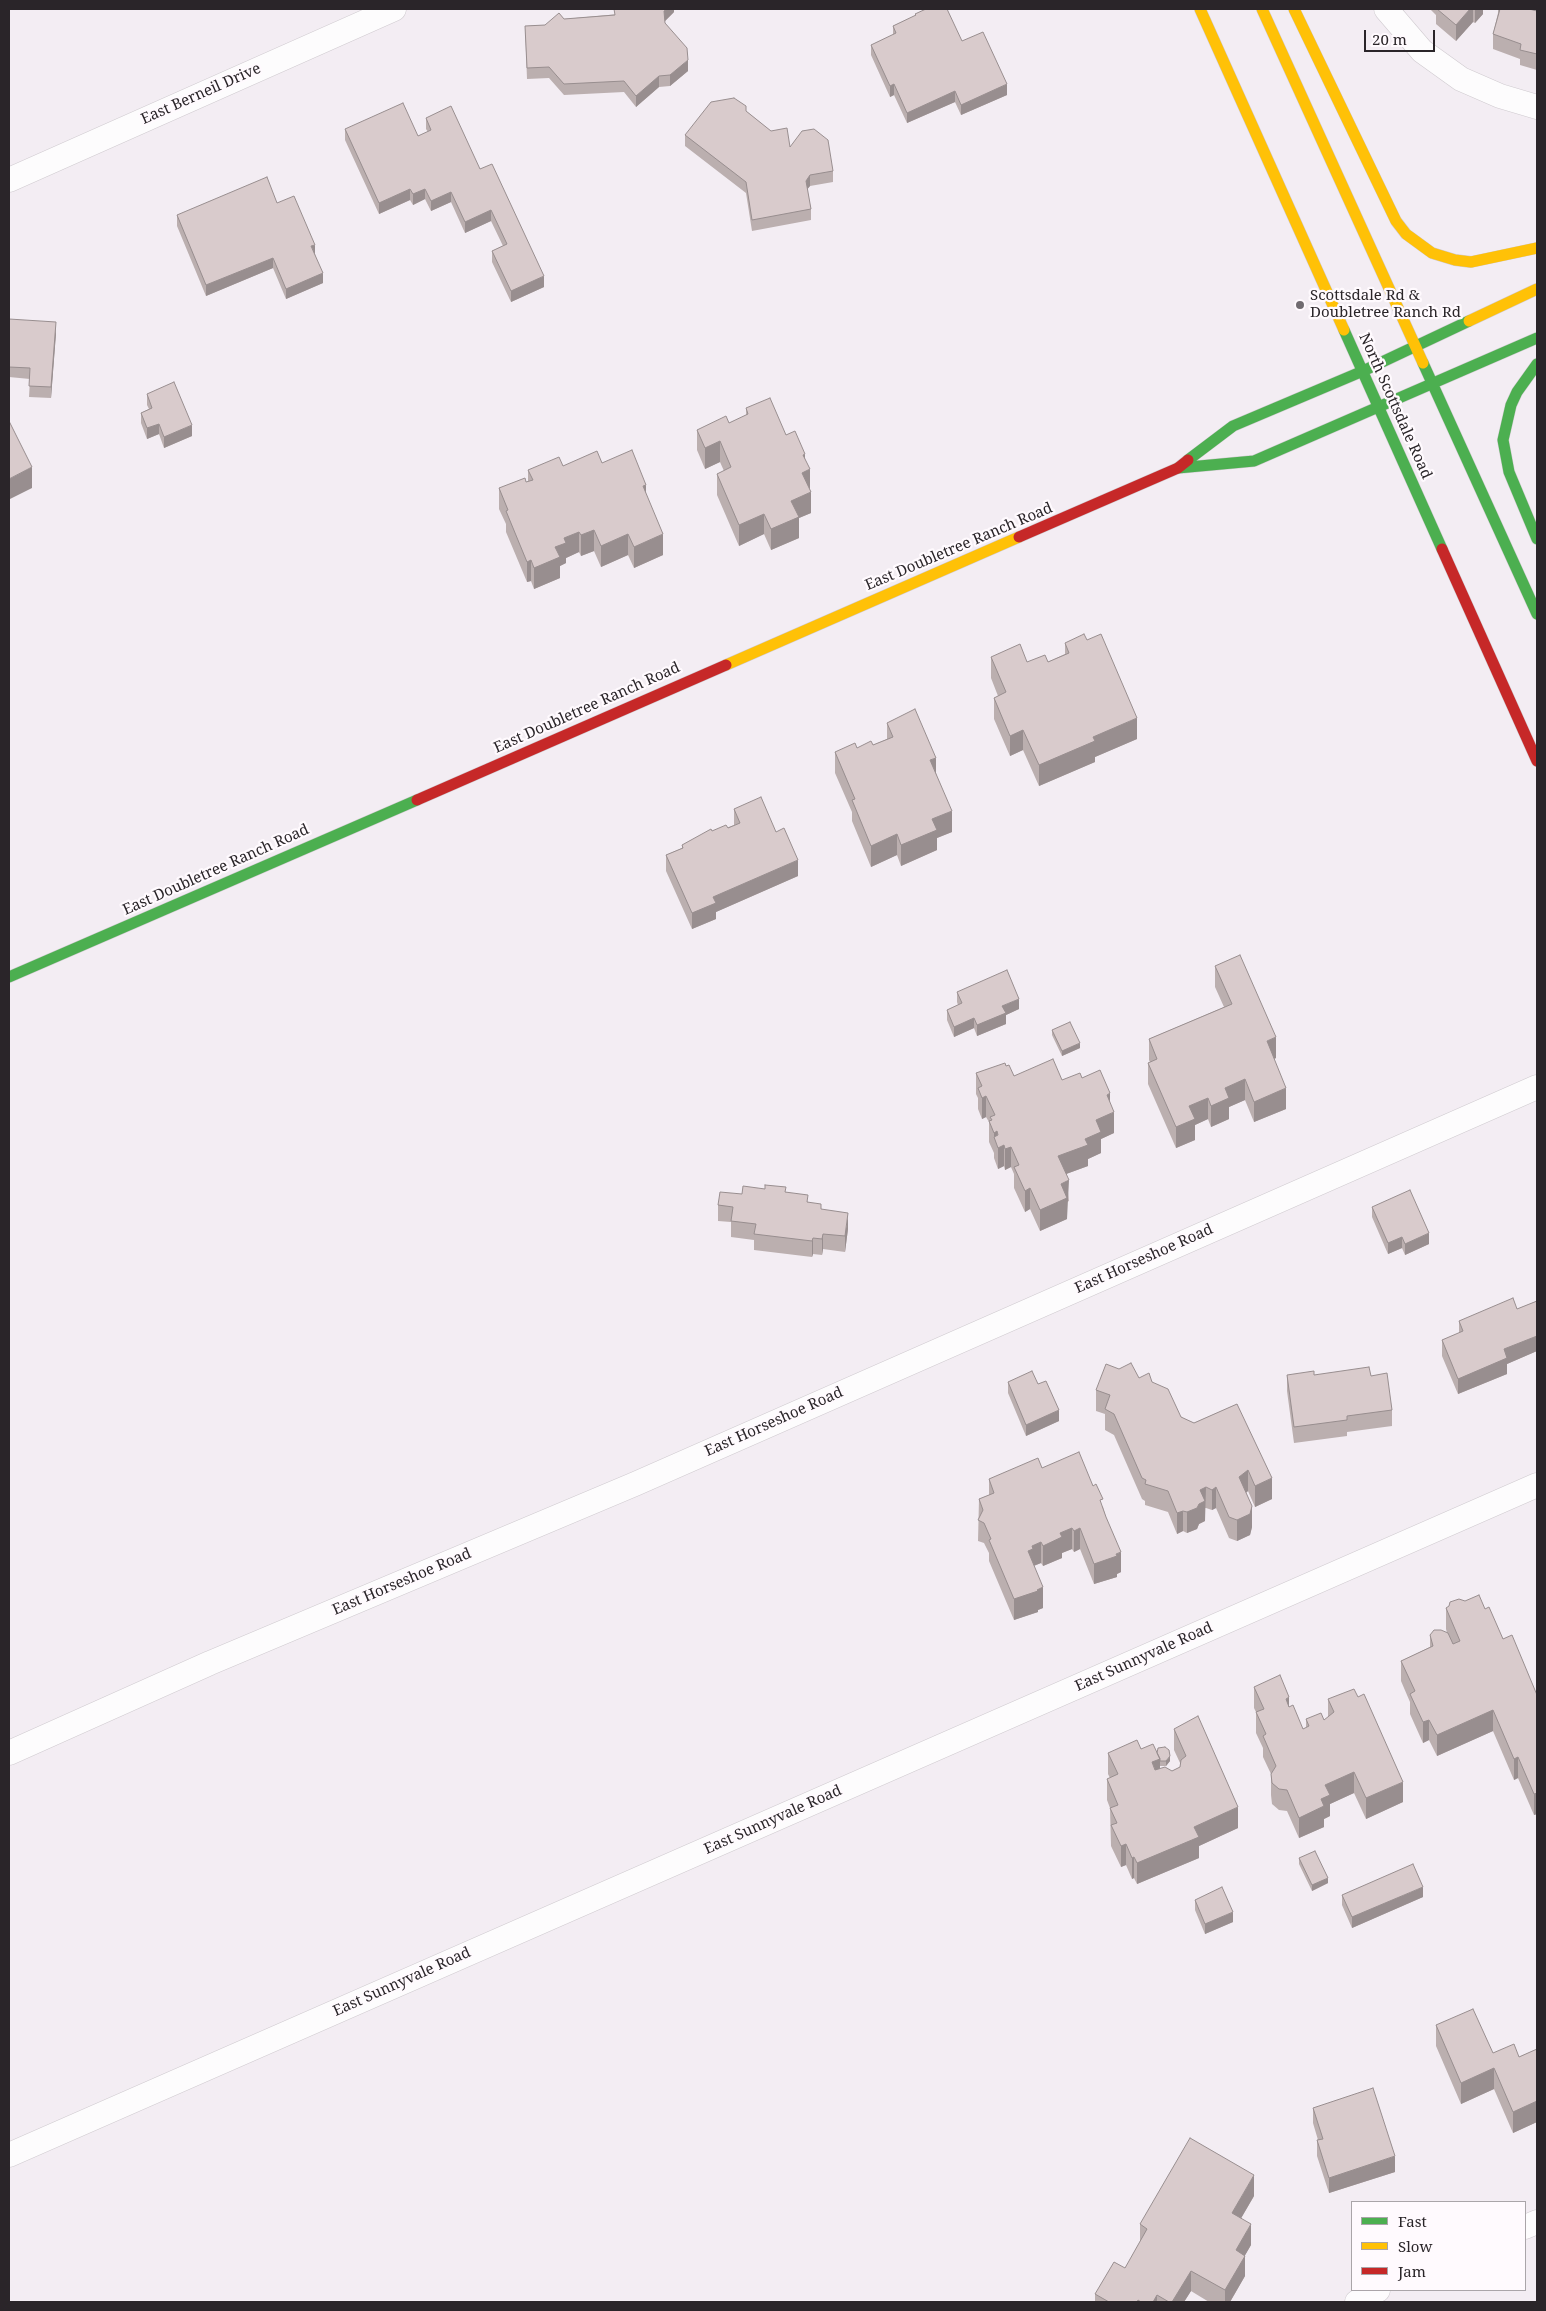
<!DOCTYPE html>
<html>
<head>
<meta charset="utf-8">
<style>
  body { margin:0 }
  #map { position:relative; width:1546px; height:2311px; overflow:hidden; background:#f3edf3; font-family:"Noto Serif",serif }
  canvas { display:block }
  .frame { position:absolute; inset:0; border:10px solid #2a2529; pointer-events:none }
  .legend { position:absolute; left:1351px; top:2201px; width:175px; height:90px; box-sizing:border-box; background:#fffafe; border:1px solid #aaa5a9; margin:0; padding:6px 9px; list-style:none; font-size:15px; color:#2a2529 }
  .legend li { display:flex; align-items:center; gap:10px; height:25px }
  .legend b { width:25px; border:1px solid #aaa5a9 }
  .scale { position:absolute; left:1364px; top:30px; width:71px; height:22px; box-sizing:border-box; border:2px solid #2a2529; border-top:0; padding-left:6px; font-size:15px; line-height:18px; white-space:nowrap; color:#2a2529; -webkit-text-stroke:4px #fffafe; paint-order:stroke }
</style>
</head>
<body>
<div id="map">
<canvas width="1546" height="2311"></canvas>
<div class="frame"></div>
<ul class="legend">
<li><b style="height:6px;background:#4caf50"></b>Fast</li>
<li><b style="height:6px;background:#ffc107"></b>Slow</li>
<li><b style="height:6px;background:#c62828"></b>Jam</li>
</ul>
<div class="scale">20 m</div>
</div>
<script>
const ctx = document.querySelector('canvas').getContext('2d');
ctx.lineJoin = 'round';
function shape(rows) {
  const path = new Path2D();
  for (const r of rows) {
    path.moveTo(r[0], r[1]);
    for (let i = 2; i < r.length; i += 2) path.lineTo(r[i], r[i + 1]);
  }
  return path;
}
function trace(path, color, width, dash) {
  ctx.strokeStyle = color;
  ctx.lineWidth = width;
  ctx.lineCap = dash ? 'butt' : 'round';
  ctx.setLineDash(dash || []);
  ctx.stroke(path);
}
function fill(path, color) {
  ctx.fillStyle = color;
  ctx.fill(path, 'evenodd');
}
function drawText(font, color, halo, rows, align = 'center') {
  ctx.font = font + ' "Noto Serif",serif';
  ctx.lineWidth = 4.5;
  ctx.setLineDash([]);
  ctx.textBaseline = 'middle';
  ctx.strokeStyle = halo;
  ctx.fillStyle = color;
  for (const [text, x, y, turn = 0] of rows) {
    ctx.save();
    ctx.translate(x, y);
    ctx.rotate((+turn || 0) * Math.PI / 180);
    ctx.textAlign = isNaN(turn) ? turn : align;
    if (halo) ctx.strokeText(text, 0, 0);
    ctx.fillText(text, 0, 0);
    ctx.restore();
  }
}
const street = shape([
  [1386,9,1422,51,1461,79,1500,96,1537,107],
  [9,180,394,9],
  [9,1753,210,1663,635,1484,1537,1087],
  [9,2155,1537,1485],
  [1525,2227,1537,2222],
  [1357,2302,1367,2295,1378,2290]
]);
const fast = shape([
  [1344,330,1442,549],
  [1423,363,1537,614],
  [1537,364,1517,392,1511,405,1503,440,1509,472,1537,539],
  [1188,460,1233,426,1363,371,1469,321],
  [1178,468,1254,461,1537,338],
  [9,977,417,800]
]);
const slow = shape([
  [1200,9,1344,330],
  [1262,9,1423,363],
  [1294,9,1396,221,1406,234,1432,253,1455,260,1471,262,1537,248],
  [1469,321,1537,289],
  [726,665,1019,537]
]);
const jam = shape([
  [1019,537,1178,468,1188,460],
  [1442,549,1537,761],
  [417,800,726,665]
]);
trace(street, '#cfcacf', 25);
trace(fast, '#cfcacf', 12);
trace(slow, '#cfcacf', 12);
trace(jam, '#cfcacf', 12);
trace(street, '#fdfcfd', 24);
trace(fast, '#4caf50', 11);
trace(slow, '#ffc107', 11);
trace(jam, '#c62828', 11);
fill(shape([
  [674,9,674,12,664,22,665,23,688,71,670,86,659,87,636,107,624,92,564,95,549,78,527,79,525,26,545,25,564,19],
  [1430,9,1483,9,1483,14,1475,23,1473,22,1456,41,1436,24,1436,15],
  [1498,9,1529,9,1533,10,1533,9,1537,9,1537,70,1520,65,1520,59,1493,49,1493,34,1498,13],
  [915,14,962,41,1007,95,961,115,955,102,907,123,894,95,890,97,871,55,871,45,893,35,893,26,915,16],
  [746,111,790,147,833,171,833,182,810,186,807,189,811,209,811,220,752,231,746,193,685,146,685,135],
  [426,118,480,169,544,287,511,302,492,262,492,251,503,246,491,221,465,233,451,202,431,211,425,199,413,205,410,200,379,214,345,140,345,129,418,136,428,132,426,129],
  [277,203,315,254,323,283,286,299,273,268,206,296,177,226,177,215],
  [9,319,56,333,51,398,29,397,30,379,9,377],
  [147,394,192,436,164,448,159,434,147,439,141,423,141,413,149,409,147,405],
  [746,408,786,435,805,458,810,490,811,513,799,518,799,538,771,550,764,534,739,546,717,495,717,474,724,471,720,462,705,469,697,450,697,430,729,423,746,416],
  [602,463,646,494,663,555,634,568,628,555,601,567,594,551,581,556,579,552,566,558,566,563,560,566,560,578,534,589,531,581,527,582,506,532,506,524,499,509,499,488,528,482,528,470],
  [1065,643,1137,739,1095,757,1095,762,1039,786,1023,750,1010,756,994,719,994,698,998,696,991,678,991,657,1027,662,1048,662,1065,654],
  [887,723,936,773,952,832,937,838,937,850,901,866,897,855,871,867,852,821,852,812,835,773,835,752,873,745,887,739],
  [734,809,776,832,798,876,716,912,716,919,692,929,666,871,666,855,682,848,682,845,734,825],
  [1215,966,1276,1058,1274,1059,1286,1109,1254,1122,1245,1100,1229,1107,1229,1119,1211,1127,1208,1119,1195,1125,1195,1140,1176,1148,1148,1084,1148,1063,1150,1062,1149,1060,1149,1039,1224,1007,1215,987],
  [957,992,1019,1009,1006,1015,1006,1024,977,1036,974,1028,954,1037,947,1020,947,1010,958,1005,957,1002],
  [1052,1030,1080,1048,1062,1056,1052,1035],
  [1006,1066,1014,1076,1062,1080,1082,1078,1110,1103,1114,1133,1101,1139,1101,1153,1088,1159,1088,1166,1066,1174,1069,1201,1067,1202,1067,1219,1040,1231,1030,1209,1025,1212,1014,1188,1014,1174,1011,1167,1005,1170,1004,1166,998,1169,994,1158,994,1153,989,1142,989,1122,986,1117,982,1119,978,1109,978,1098,976,1094,976,1073],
  [786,1192,808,1202,821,1210,848,1229,845,1252,823,1249,822,1255,813,1254,812,1257,754,1250,754,1240,731,1237,731,1222,718,1221,718,1205,742,1194],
  [1372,1207,1429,1244,1405,1255,1402,1248,1388,1254,1372,1217],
  [1537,1301,1537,1351,1507,1364,1507,1374,1458,1394,1442,1356,1442,1340,1459,1333,1459,1321,1517,1309],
  [1287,1375,1371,1376,1392,1410,1392,1426,1347,1432,1347,1436,1294,1443,1287,1391],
  [1139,1378,1152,1382,1181,1417,1194,1423,1237,1404,1272,1499,1255,1507,1248,1491,1246,1493,1252,1527,1250,1535,1237,1541,1229,1538,1216,1508,1212,1510,1206,1508,1205,1508,1205,1521,1199,1524,1197,1529,1187,1533,1183,1531,1177,1534,1168,1512,1145,1505,1145,1501,1142,1499,1114,1435,1105,1430,1105,1414,1096,1411,1096,1390],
  [1008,1382,1038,1384,1059,1421,1026,1436,1008,1393],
  [1042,1468,1103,1507,1121,1572,1117,1574,1117,1577,1094,1584,1080,1549,1074,1552,1072,1549,1062,1553,1062,1558,1043,1566,1041,1563,1034,1566,1043,1608,1038,1610,1038,1612,1014,1620,989,1561,989,1553,984,1543,978,1541,979,1499,989,1495,989,1479],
  [1446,1608,1485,1609,1537,1695,1537,1814,1534,1815,1518,1778,1514,1780,1493,1731,1437,1756,1429,1740,1423,1743,1410,1714,1410,1702,1401,1681,1401,1661,1430,1647,1430,1635,1447,1633,1446,1629],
  [1254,1687,1289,1707,1303,1729,1306,1728,1306,1719,1324,1720,1328,1717,1328,1699,1403,1802,1366,1819,1354,1793,1330,1804,1330,1816,1324,1819,1324,1827,1299,1838,1287,1811,1279,1810,1272,1804,1271,1795,1271,1774,1263,1757,1263,1748,1256,1733,1256,1712,1254,1708],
  [1174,1729,1238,1828,1199,1846,1199,1858,1137,1884,1134,1878,1132,1879,1126,1865,1121,1867,1111,1846,1110,1808,1107,1800,1107,1779,1110,1778,1108,1774,1108,1753,1141,1749,1157,1753,1170,1761,1166,1766,1160,1766,1160,1769,1172,1771,1180,1767,1181,1765,1174,1750],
  [1299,1858,1328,1883,1312,1891,1299,1864],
  [1342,1895,1423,1897,1352,1928,1342,1905],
  [1195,1900,1233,1922,1205,1934,1195,1910],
  [1436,2025,1493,2053,1519,2057,1537,2049,1537,2122,1513,2133,1494,2089,1461,2104,1436,2046],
  [1313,2108,1395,2172,1329,2193,1317,2156,1317,2140,1318,2140,1313,2123],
  [1254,2196,1241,2218,1251,2245,1245,2255,1245,2276,1230,2302,1209,2302,1191,2291,1184,2302,1095,2302,1095,2294,1125,2268,1140,2243,1140,2224]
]), '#bbafaf');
fill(shape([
  [667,9,674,9,674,12,664,22,664,11],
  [1470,9,1473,9,1473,22,1456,41,1456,25],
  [1475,9,1483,9,1483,14,1475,23],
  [688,60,688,71,670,86,670,75],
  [659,76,659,87,636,107,636,96],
  [894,84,894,95,890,97,890,86],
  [1007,84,1007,95,961,115,961,105],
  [955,91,955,102,907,123,907,113],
  [810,175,810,186,806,191,806,181],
  [410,189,410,200,379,214,379,203],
  [425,189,425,199,413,205,413,194],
  [451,192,451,202,431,211,431,201],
  [491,210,491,221,465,233,465,222],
  [315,245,315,255,311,246],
  [273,258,273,268,206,296,206,285],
  [323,273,323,283,286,299,286,289],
  [544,276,544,287,511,302,511,291],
  [56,322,56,333,51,398,51,387],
  [159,424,159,434,147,439,147,428],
  [192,425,192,436,164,448,164,437],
  [720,441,720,462,705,469,705,448],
  [805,454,805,471,810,469,810,490,802,473,803,455],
  [32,467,32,488,10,499,10,510,9,511,9,479],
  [646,485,646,506,643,486],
  [811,492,811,513,799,518,799,538,771,550,771,529,791,501],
  [764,514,764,534,739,546,739,525],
  [594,530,594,551,581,556,581,535],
  [579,532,579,552,566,558,566,563,560,566,560,578,534,589,534,568,564,538],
  [628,534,628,555,601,567,601,546],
  [663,534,663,555,634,568,634,547],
  [531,560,531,581,527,582,527,562],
  [1137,718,1137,739,1095,757,1095,762,1039,786,1039,765,1093,737],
  [1023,730,1023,750,1010,756,1010,736],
  [936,758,936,778,930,760],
  [952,811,952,832,937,838,937,850,901,866,901,845,932,819],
  [897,834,897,855,871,867,871,846],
  [798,860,798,876,716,912,716,919,692,929,692,913,713,897],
  [1019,999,1019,1009,1006,1015,1006,1024,977,1036,977,1025,1002,1006],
  [974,1018,974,1028,954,1037,954,1027],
  [1276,1037,1276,1058,1267,1062,1267,1041],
  [1080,1043,1080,1048,1062,1056,1062,1051],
  [1245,1079,1245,1100,1229,1107,1229,1119,1211,1127,1211,1106,1225,1088],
  [1286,1088,1286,1109,1254,1122,1254,1102],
  [1110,1093,1110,1114,1114,1112,1114,1133,1101,1139,1101,1153,1088,1159,1088,1166,1058,1177,1058,1156,1085,1139,1096,1120,1107,1095],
  [986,1096,986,1117,982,1119,982,1098],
  [1208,1098,1208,1119,1195,1125,1195,1140,1176,1148,1176,1127,1189,1106],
  [997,1131,997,1144,994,1137,994,1153,994,1133],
  [1004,1145,1004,1166,998,1169,998,1148],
  [1011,1147,1011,1167,1005,1170,1005,1149],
  [1069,1180,1067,1219,1040,1231,1040,1210,1061,1184],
  [1030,1188,1030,1209,1025,1212,1025,1191],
  [848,1213,848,1229,845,1252,845,1236],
  [1429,1233,1429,1244,1405,1255,1405,1244],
  [823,1234,823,1249,822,1255,822,1239],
  [1402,1237,1402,1248,1388,1254,1388,1243],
  [813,1238,813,1254,812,1257,812,1241],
  [1537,1336,1537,1351,1507,1364,1507,1374,1458,1394,1458,1379,1504,1349],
  [1059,1410,1059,1421,1026,1436,1026,1425],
  [1248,1470,1248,1491,1239,1498,1239,1477],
  [1272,1478,1272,1499,1255,1507,1255,1486],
  [1206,1487,1205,1521,1199,1524,1197,1529,1187,1533,1187,1512,1200,1490],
  [1216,1487,1216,1508,1212,1510,1212,1490],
  [1252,1506,1252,1527,1250,1535,1237,1541,1237,1520],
  [1183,1511,1183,1531,1177,1534,1177,1513],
  [1072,1528,1072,1549,1062,1553,1062,1558,1043,1566,1043,1546,1060,1533],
  [1080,1528,1080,1549,1074,1552,1074,1531],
  [1041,1542,1041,1563,1033,1566,1028,1551,1032,1546],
  [1121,1552,1121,1572,1117,1574,1117,1577,1094,1584,1094,1564],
  [1043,1587,1043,1608,1038,1610,1038,1612,1014,1620,1014,1599],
  [1289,1697,1289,1718,1286,1699],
  [1493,1710,1493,1731,1437,1756,1437,1735],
  [1429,1720,1429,1740,1423,1743,1423,1722],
  [1170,1756,1170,1761,1166,1766,1166,1761],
  [1518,1757,1518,1778,1514,1780,1514,1759],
  [1160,1759,1160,1780,1152,1762],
  [1354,1772,1354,1793,1330,1804,1330,1816,1324,1819,1324,1827,1299,1838,1299,1818,1321,1799,1325,1785],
  [1403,1782,1403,1802,1366,1819,1366,1798],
  [1537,1793,1537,1814,1534,1815,1534,1794],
  [1238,1807,1238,1828,1199,1846,1199,1858,1137,1884,1137,1863,1194,1827],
  [1126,1844,1126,1865,1121,1867,1121,1846],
  [1134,1857,1134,1878,1132,1879,1132,1858],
  [1328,1878,1328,1883,1312,1891,1312,1885],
  [1423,1887,1423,1897,1352,1928,1352,1917],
  [1233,1912,1233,1922,1205,1934,1205,1924],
  [1494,2068,1494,2089,1461,2104,1461,2083],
  [1537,2101,1537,2122,1513,2133,1513,2112],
  [1395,2156,1395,2172,1329,2193,1329,2178],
  [1254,2175,1254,2196,1232,2234,1232,2213],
  [1251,2224,1251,2245,1236,2271,1236,2250],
  [1245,2256,1245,2276,1230,2302,1225,2302,1225,2290],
  [1191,2271,1191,2291,1184,2302,1172,2302],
  [1157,2295,1157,2302,1153,2302]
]), '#988e8f');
const building = shape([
  [614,9,667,9,664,11,665,23,687,48,688,60,670,75,659,76,636,96,624,81,564,84,549,67,527,68,525,26,545,25,559,13,564,19,615,15,614,9],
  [926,9,947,9,962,41,983,32,1007,84,961,105,955,91,907,113,894,84,890,86,871,45,896,33,893,26,916,15,915,14,926,9],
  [1437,9,1470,9,1456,25,1437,9],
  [1500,9,1529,9,1537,11,1537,54,1520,50,1521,44,1493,34,1500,9],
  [734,98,746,106,746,111,771,131,787,128,790,147,802,131,814,129,828,140,833,171,810,175,806,181,811,209,752,220,746,182,685,135,711,102,734,98],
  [403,103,418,136,431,130,426,118,451,106,480,169,492,164,544,276,511,291,492,251,507,244,491,210,465,222,451,192,431,201,425,189,413,194,410,189,379,203,345,129,403,103],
  [267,177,277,203,294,196,315,245,311,246,323,273,286,289,273,258,206,285,177,215,267,177],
  [9,319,56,322,51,387,29,386,30,368,9,367,9,319],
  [174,382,192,425,164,437,159,424,147,428,141,413,152,408,147,394,174,382],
  [770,398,786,435,795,431,805,454,803,455,810,469,802,473,811,492,791,501,799,517,771,529,764,514,739,525,717,474,731,467,720,441,705,448,697,430,726,416,729,423,748,414,746,408,770,398],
  [9,421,32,467,9,479,9,421],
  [632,450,646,485,643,486,663,534,634,547,628,534,601,546,594,530,581,535,579,532,564,538,566,543,555,547,560,557,534,568,531,560,527,562,506,511,508,510,499,488,525,478,526,482,533,480,528,470,559,457,563,466,597,451,602,463,632,450],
  [1084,634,1087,640,1101,634,1137,718,1093,737,1095,741,1039,765,1023,730,1010,736,994,698,1006,692,991,657,1020,644,1027,662,1045,655,1048,662,1069,653,1065,643,1084,634],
  [915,709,936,758,930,760,952,811,932,819,937,830,901,845,897,834,871,846,852,800,855,799,835,752,855,743,857,748,871,741,873,745,893,737,887,723,915,709],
  [761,797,776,832,784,828,798,860,713,897,716,903,692,913,666,855,683,848,682,845,711,829,712,831,726,825,728,828,740,823,734,809,761,797],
  [1240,955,1276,1037,1267,1041,1286,1088,1254,1102,1245,1079,1225,1088,1229,1098,1211,1106,1208,1098,1189,1106,1195,1119,1176,1127,1148,1063,1157,1059,1149,1039,1232,1004,1215,966,1240,955],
  [1007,970,1019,999,1002,1006,1006,1013,977,1025,974,1018,954,1027,947,1010,962,1003,957,992,1007,970],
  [1070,1022,1080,1043,1062,1051,1052,1030,1070,1022],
  [1053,1059,1062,1080,1080,1073,1082,1078,1100,1070,1110,1093,1107,1095,1114,1112,1096,1120,1101,1132,1085,1139,1088,1145,1058,1156,1069,1180,1061,1184,1067,1198,1040,1210,1030,1188,1025,1191,1014,1167,1019,1165,1011,1147,1005,1149,1004,1145,998,1148,994,1137,998,1135,997,1131,994,1133,989,1121,992,1120,990,1117,995,1115,986,1096,982,1098,978,1088,982,1086,976,1073,1005,1063,1006,1066,1009,1065,1014,1076,1053,1059],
  [765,1185,786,1187,785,1192,808,1195,807,1202,821,1204,821,1209,848,1213,845,1236,823,1234,822,1239,813,1238,812,1241,754,1234,756,1224,731,1221,733,1207,718,1205,720,1192,742,1194,743,1186,765,1189,765,1185],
  [1410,1190,1429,1233,1405,1244,1402,1237,1388,1243,1372,1207,1410,1190],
  [1513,1298,1517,1309,1537,1301,1537,1336,1504,1349,1507,1358,1458,1379,1442,1340,1463,1331,1459,1321,1513,1298],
  [1131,1363,1139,1378,1149,1373,1152,1382,1168,1389,1181,1417,1194,1423,1237,1404,1272,1478,1255,1486,1248,1470,1239,1477,1252,1506,1250,1514,1237,1520,1229,1517,1216,1487,1212,1490,1206,1487,1200,1490,1205,1501,1199,1504,1197,1508,1187,1512,1183,1511,1177,1513,1168,1491,1145,1484,1146,1480,1142,1478,1114,1414,1105,1409,1110,1395,1096,1390,1106,1364,1119,1369,1131,1363],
  [1369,1367,1371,1376,1387,1373,1392,1410,1347,1416,1347,1420,1294,1427,1287,1375,1314,1371,1314,1375,1369,1367],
  [1032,1371,1038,1384,1046,1381,1059,1410,1026,1425,1008,1382,1032,1371],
  [1079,1452,1093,1486,1096,1484,1103,1499,1100,1500,1106,1517,1121,1552,1116,1554,1117,1556,1094,1564,1080,1528,1074,1531,1072,1528,1060,1533,1062,1537,1043,1546,1041,1542,1032,1546,1033,1549,1028,1551,1043,1587,1037,1590,1038,1591,1014,1599,989,1540,991,1539,984,1523,978,1520,983,1510,979,1499,994,1493,989,1479,1038,1458,1042,1468,1079,1452],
  [1479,1595,1485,1609,1489,1607,1503,1639,1512,1635,1537,1695,1537,1793,1534,1794,1518,1757,1514,1759,1493,1710,1437,1735,1429,1720,1423,1722,1410,1694,1415,1691,1401,1661,1433,1646,1430,1635,1434,1630,1441,1630,1448,1633,1453,1644,1460,1641,1446,1608,1449,1606,1450,1602,1459,1599,1465,1601,1479,1595],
  [1280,1675,1289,1697,1286,1699,1289,1707,1293,1705,1303,1729,1309,1726,1306,1719,1321,1713,1324,1720,1334,1712,1328,1699,1354,1689,1358,1697,1364,1694,1403,1782,1366,1798,1354,1772,1325,1785,1330,1795,1321,1799,1324,1806,1299,1818,1287,1790,1279,1789,1272,1783,1271,1774,1276,1766,1263,1736,1266,1734,1256,1712,1264,1709,1254,1687,1280,1675],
  [1198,1716,1238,1807,1194,1827,1199,1837,1137,1863,1134,1857,1132,1858,1126,1844,1121,1846,1111,1825,1117,1823,1110,1808,1118,1805,1107,1779,1118,1774,1108,1753,1137,1740,1141,1749,1153,1744,1160,1759,1152,1762,1155,1770,1165,1767,1172,1771,1180,1767,1181,1760,1186,1756,1174,1729,1198,1716],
  [1165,1747,1169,1750,1170,1756,1166,1761,1160,1761,1160,1759,1157,1753,1158,1748,1165,1747],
  [1315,1851,1328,1878,1312,1885,1299,1858,1315,1851],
  [1413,1864,1423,1887,1352,1917,1342,1895,1413,1864],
  [1222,1887,1233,1912,1205,1924,1195,1900,1222,1887],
  [1473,2009,1493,2053,1514,2044,1519,2057,1537,2049,1537,2101,1513,2112,1494,2068,1461,2083,1436,2025,1473,2009],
  [1373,2088,1395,2156,1329,2178,1317,2140,1323,2139,1313,2108,1373,2088],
  [1190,2138,1254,2175,1232,2213,1251,2224,1236,2250,1245,2256,1225,2290,1191,2271,1172,2302,1169,2302,1157,2295,1153,2302,1141,2302,1138,2300,1137,2302,1109,2302,1095,2294,1114,2262,1125,2268,1147,2229,1140,2224,1190,2138]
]);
fill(building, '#d9cbcc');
trace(building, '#988e8f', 1);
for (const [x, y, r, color] of [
  [1300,305,5,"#706b70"]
]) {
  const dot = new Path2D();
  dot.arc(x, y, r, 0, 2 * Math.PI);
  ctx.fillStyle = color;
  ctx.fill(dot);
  trace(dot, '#fffafe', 2);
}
drawText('15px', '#2a2529', '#fffafe', [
  ["East Berneil Drive",201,94,-24],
  ["North Scottsdale Road",1395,406,66],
  ["East Doubletree Ranch Road",959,547,-23],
  ["East Doubletree Ranch Road",587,708,-24],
  ["East Doubletree Ranch Road",216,870,-24],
  ["East Horseshoe Road",1144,1259,-24],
  ["East Horseshoe Road",774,1422,-24],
  ["East Horseshoe Road",402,1582,-23],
  ["East Sunnyvale Road",1144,1657,-24],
  ["East Sunnyvale Road",773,1820,-24],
  ["East Sunnyvale Road",402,1982,-24]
]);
drawText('15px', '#2a2529', '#fffafe', [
  ["Scottsdale Rd &",1310,296],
  ["Doubletree Ranch Rd",1310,313]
], 'left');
</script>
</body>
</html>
